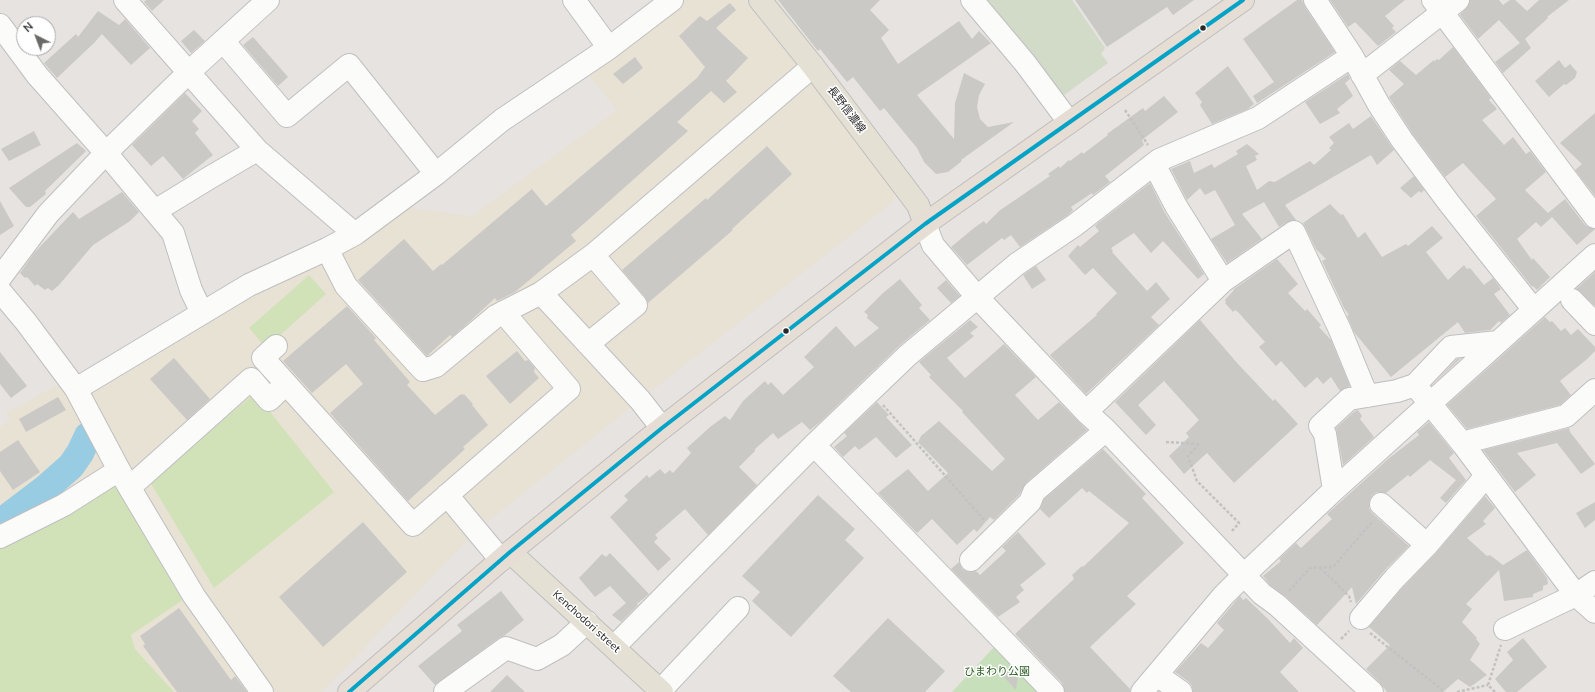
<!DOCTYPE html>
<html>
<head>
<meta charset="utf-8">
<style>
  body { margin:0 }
  #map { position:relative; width:1595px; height:692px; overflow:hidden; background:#e6e3e0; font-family:"Nunito Sans",sans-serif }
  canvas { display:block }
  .north { position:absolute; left:16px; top:16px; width:40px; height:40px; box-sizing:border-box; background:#fff; border:1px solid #a9a9a9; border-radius:50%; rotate:318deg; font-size:11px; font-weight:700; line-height:16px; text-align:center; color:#292929 }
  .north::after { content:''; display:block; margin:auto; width:14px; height:18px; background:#6b6a69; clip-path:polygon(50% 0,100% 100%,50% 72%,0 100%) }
</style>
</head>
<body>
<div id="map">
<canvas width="1595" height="692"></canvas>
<div class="north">N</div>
</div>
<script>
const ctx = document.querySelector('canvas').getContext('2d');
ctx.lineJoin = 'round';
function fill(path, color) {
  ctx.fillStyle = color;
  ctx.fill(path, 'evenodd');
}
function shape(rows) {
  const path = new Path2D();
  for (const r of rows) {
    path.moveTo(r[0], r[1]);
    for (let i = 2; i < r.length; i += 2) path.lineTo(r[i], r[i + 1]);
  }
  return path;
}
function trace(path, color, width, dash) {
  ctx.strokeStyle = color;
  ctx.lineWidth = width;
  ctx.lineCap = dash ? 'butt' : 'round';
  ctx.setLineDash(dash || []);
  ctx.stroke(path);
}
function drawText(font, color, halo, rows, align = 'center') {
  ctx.font = font + ' "Nunito Sans","Noto Sans JP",sans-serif';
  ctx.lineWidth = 3;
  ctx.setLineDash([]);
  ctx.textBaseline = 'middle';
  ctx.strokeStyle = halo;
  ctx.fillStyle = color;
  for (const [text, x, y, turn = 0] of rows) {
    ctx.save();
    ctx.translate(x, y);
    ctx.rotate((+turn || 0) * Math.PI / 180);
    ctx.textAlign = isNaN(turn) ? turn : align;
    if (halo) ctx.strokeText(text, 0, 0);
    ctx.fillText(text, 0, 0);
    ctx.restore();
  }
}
fill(shape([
  [678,0,744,0,896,190,893,202,640,400,476,531,322,692,0,692,0,427,10,420,6,413,66,380,74,394,402,207,472,216,617,110,587,73]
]), '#e8e2d5');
fill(shape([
  [997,644,1042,692,952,692]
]), '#c8dfbb');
fill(shape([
  [980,0,1072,0,1105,48,1101,54,1108,63,1060,98]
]), '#d2dac8');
fill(shape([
  [309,275,326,294,266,348,249,328],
  [255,393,334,492,214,588,150,482],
  [114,479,187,597,131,635,135,649,174,692,0,692,0,547]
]), '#d1e2b9');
trace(shape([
  [0,523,45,489,71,466,80,453,88,436]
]), '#98cce2', 28);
fill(shape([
  [146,0,164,0,152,11,144,2],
  [778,0,880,0,870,10,889,30,881,38,898,64,959,21,972,39,979,31,991,43,917,95,954,139,955,103,964,73,985,84,979,95,977,107,980,119,988,127,1014,122,961,160,962,161,948,172,936,174,924,162,917,148,884,108,880,111,853,77,847,82,820,49,818,51],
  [1075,0,1194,0,1173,15,1167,7,1107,47],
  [1297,0,1302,0,1305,7,1335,52,1257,103,1253,96,1274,82,1243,39],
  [1330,0,1405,0,1385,16,1394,26,1392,28,1396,32,1378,46,1355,22,1348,27],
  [1470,0,1499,0,1503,5,1510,0,1515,0,1527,11,1539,0,1569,0,1547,17,1548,18,1525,39,1531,48,1503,73,1495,62,1520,43,1499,20,1478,39,1460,15,1469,5],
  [730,3,736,10,716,28,748,58,726,81,737,92,724,103,711,91,677,122,688,131,571,235,576,241,515,292,497,301,495,298,467,324,452,337,450,335,427,356,358,280,404,239,433,271,441,264,442,265,532,189,546,206,697,78,705,67,679,36,700,16,707,21],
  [98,11,119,25,125,19,150,48,131,65,102,34,95,42,57,78,44,63,76,34,78,37],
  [194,30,205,41,191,53,181,41],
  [253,37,288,77,278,86,243,45],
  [1453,47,1491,98,1489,100,1497,109,1482,120,1504,145,1513,137,1526,154,1530,151,1546,172,1525,190,1548,213,1565,199,1585,225,1590,228,1595,229,1577,245,1552,217,1541,227,1536,222,1517,239,1532,260,1533,258,1550,277,1537,290,1533,286,1532,287,1476,216,1496,199,1463,163,1445,177,1412,133,1389,97,1404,84,1389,70,1400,61,1416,75,1434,60,1435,61,1437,59,1439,60],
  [635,57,643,68,623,84,613,74],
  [1559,60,1565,68,1570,64,1577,72,1575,78,1566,85,1564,84,1549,97,1535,81],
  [1228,66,1254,104,1248,109,1212,124,1200,105,1202,102,1195,93],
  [1348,74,1350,79,1345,83,1353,96,1337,109,1340,113,1320,124,1305,102],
  [185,93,202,111,192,121,199,129,195,133,213,155,183,179,163,156,151,166,132,145],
  [1164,96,1178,112,1142,140,1144,145,1105,176,1110,182,1093,195,1092,193,1071,207,1073,210,1068,215,1020,247,1011,235,1004,240,1002,238,967,265,951,247,974,228,984,221,986,224,999,211,1050,176,1048,174,1059,166,1060,168,1069,160,1070,161,1082,152,1083,154,1108,135,1107,134,1143,108,1145,111],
  [1595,113,1595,196,1575,170,1582,164,1560,143],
  [1371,116,1394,150,1377,165,1371,155,1285,205,1296,220,1287,222,1279,227,1264,202,1242,214,1262,239,1227,263,1211,239,1235,225,1215,190,1205,195,1200,188,1187,200,1171,169,1190,161,1194,173,1212,164,1214,168,1238,154,1236,151,1247,144,1259,154,1255,156,1257,160,1246,166,1257,190,1269,181,1275,182,1310,161,1314,165,1331,150,1329,148,1334,143,1329,137,1349,123,1353,129],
  [34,131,41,145,9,161,1,149],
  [77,143,86,151,45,191,46,194,30,207,26,207,9,188],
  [767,146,792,174,732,229,733,230,648,303,645,297,622,270,706,198,707,200],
  [1414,176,1424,190,1421,193,1419,191,1411,198,1400,188],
  [1150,183,1165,213,1204,274,1198,279,1163,241,1151,253,1134,233,1111,248,1113,251,1112,252,1147,291,1156,282,1170,299,1151,317,1159,325,1086,394,1050,355,1097,315,1096,314,1117,293,1093,268,1085,275,1068,256,1078,245,1080,247,1099,231,1095,226,1098,223],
  [122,192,139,212,130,221,93,245,59,285,52,291,48,288,45,290,37,284,35,286,27,277,25,278,20,273,34,253,73,212,79,219],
  [0,201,14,226,0,235],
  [1330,204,1341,215,1343,214,1358,238,1365,232,1382,257,1406,244,1408,246,1432,226,1443,238,1426,252,1448,280,1464,265,1467,269,1470,268,1484,285,1493,278,1501,289,1494,294,1510,315,1501,323,1499,321,1490,330,1465,333,1458,322,1391,377,1354,332,1347,316,1349,315,1344,308,1322,261,1326,259,1316,249,1303,223],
  [1277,259,1298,284,1288,293,1305,311,1307,309,1321,325,1319,327,1331,340,1350,386,1340,391,1331,377,1323,384,1317,377,1305,388,1281,361,1276,366,1259,347,1265,342,1238,312,1235,310,1233,312,1225,303,1226,302,1225,300,1234,290,1234,289],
  [1036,266,1046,280,1032,289,1023,275],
  [1595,272,1595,306,1576,289],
  [900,279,922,305,919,308,930,320,899,346,820,422,810,430,802,422,778,439,773,433,755,449,755,451,739,467,757,485,708,535,685,509,655,535,658,538,654,542,671,559,658,571,610,517,628,500,624,496,647,475,649,478,660,469,665,474,670,470,673,473,691,453,687,448,710,427,725,416,730,420,743,401,765,381,768,385,771,382,783,395,814,367,804,357,836,326,855,347,879,328,867,318,868,315,864,312,883,293],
  [946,280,960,296,951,303,937,288],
  [347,306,376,338,374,340,410,382,407,385,435,415,461,394,462,395,464,394,473,404,472,405,488,425,463,447,465,449,408,501,330,413,363,384,346,364,312,393,283,361],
  [1545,317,1550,322,1552,321,1561,331,1565,328,1571,335,1578,329,1595,347,1595,351,1586,360,1560,381,1571,395,1560,405,1467,429,1447,405],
  [970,320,978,327,970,333,974,336,947,358,965,378,1004,344,1036,377,1015,395,1038,420,1059,402,1087,430,1026,483,1019,495,994,520,990,517,977,532,974,529,957,545,932,519,917,533,878,493,908,469,928,491,948,473,918,442,921,436,939,421,992,471,1005,459,962,412,963,411,929,377,931,375,919,362],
  [1200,320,1238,364,1273,401,1275,399,1298,424,1234,483,1207,453,1184,474,1169,456,1189,437,1186,433,1199,420,1164,381,1138,405,1156,425,1146,435,1115,402],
  [517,351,525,361,528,360,535,368,534,372,539,378,510,404,486,376],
  [0,352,27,386,11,398,0,384],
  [174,358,210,399,187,420,150,379],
  [1461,358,1434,383,1457,359],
  [58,397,66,410,26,432,19,419],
  [877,402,889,415,886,417,912,445,896,458,876,437,859,450,855,446,843,457,834,447,847,436,844,433],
  [1358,410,1362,416,1360,419,1374,437,1343,465,1336,428,1355,411],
  [1429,422,1454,453,1449,458,1466,480,1446,503,1440,498,1456,480,1430,460,1410,477,1408,475,1386,493,1377,492,1372,495,1369,502,1369,508,1372,513,1409,546,1386,569,1356,604,1352,587,1317,625,1285,596,1270,585,1263,576,1281,561,1279,559,1296,543,1301,548,1332,519,1327,514,1388,459,1419,435,1417,432],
  [1569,428,1570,432,1595,464,1581,474,1557,443,1517,453,1536,475,1515,492,1483,450],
  [18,440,40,472,13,490,0,471,0,452],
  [1103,449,1146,494,1142,498,1184,543,1127,596,1136,604,1090,647,1130,689,1130,692,1065,692,1062,683,1015,634,1074,579,1072,575,1082,566,1083,567,1129,523,1089,491,1087,493,1082,488,1049,518,1040,509,1044,499],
  [818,495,855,529,845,540,864,558,791,637,752,601,760,592,742,576],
  [1485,496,1495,508,1483,521,1486,524,1467,538,1487,556,1490,555,1503,565,1527,550,1547,578,1548,584,1543,586,1543,590,1533,594,1533,597,1504,601,1499,570,1466,604,1472,609,1462,622,1477,638,1476,639,1480,644,1470,660,1487,675,1470,687,1458,679,1443,692,1387,692,1380,683,1366,669,1390,645,1369,627,1404,586,1436,553],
  [1595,502,1595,520,1585,528,1576,513],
  [363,522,407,572,323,647,279,597],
  [1018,532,1046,564,1020,585,1024,590,1016,597,1020,602,998,617,951,569,959,562,962,569,968,572,976,571,980,575,1006,551,1002,547],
  [610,553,649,594,637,604,638,605,621,622,612,615,626,603,610,586,595,597,579,578,602,554,606,557],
  [501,591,524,620,504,636,499,638,435,685,418,666,462,631,457,625],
  [1240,596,1243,600,1246,598,1268,619,1290,643,1294,638,1303,648,1280,672,1299,692,1193,692,1192,686,1189,682,1175,672,1201,643,1208,648,1224,630,1217,623],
  [179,608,231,680,235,676,247,692,177,692,143,646,145,644,140,636],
  [888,618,945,671,925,692,851,692,833,676],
  [1523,638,1547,667,1517,692,1506,692,1495,679,1513,660,1507,652],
  [1013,668,1018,675,1016,690,1004,677,1006,670],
  [507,675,525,692,490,692]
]), '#cbc9c6');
const minor = shape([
  [125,0,257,150,355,234],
  [574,0,609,48],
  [972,0,1025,63,1069,122],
  [1315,0,1352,56,1379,105,1402,140,1449,203,1534,310],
  [1433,0,1595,217],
  [0,25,37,75,106,153,173,233,191,290,202,313],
  [223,41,287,116,349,65,436,174],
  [1362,75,1458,0],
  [1154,164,1176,206,1223,281],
  [155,211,209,178,257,150],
  [925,224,933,245,978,298,1086,412,1106,430,1262,594,1277,605,1372,692],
  [327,249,346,286,423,370,436,366,496,316,541,293],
  [0,278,48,214,106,153,189,72,268,0],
  [0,291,26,322,76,389],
  [1572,300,1595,324],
  [588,344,636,305,593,255],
  [276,346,263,358,413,525,569,389,503,312],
  [1415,385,1462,443,1576,595,1595,612],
  [1086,412,1223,281,1294,232,1340,330,1367,396],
  [662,428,640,400,541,293,593,255,813,66],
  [1462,443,1566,416,1595,390],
  [814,445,1053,692],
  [130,487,251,379,269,400,286,384],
  [1334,490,1325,434,1320,426,1349,399,1397,391,1415,385,1451,347,1498,342],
  [447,495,501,560],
  [0,537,64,505,119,470],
  [1427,545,1486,476],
  [971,560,1030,502,1034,492,1106,430],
  [1361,618,1395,578,1427,545,1381,504],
  [1505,629,1576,595,1595,582],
  [614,647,814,445,908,355,1017,264,1075,225,1159,160,1258,118,1352,56],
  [1157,675,1181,692],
  [660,691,738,608],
  [262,692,194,596,119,470,76,389,249,285,327,249,355,234,436,174,502,120,609,48,672,0],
  [445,692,506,648,537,659,562,645,587,622],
  [1142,692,1223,596,1244,575,1334,490,1595,255]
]);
const major = shape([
  [760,0,813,66,918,205,925,224],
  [510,552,662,692]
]);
const highway = shape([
  [349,692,510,552,662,428,925,224,1243,0]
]);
trace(minor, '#c0bfc0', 24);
trace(major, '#bfbebd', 24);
trace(highway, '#bfbebd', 24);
trace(shape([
  [1125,110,1148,145],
  [883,405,985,521],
  [1166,442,1199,444],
  [1199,444,1188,456,1197,481,1239,523,1232,531],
  [1320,568,1349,596,1351,602],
  [1289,591,1310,568,1333,567,1373,521],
  [1370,633,1445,692],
  [1341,639,1349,631],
  [1457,692,1488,685],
  [1495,692,1488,685,1501,645]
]), '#c3c2c2', 2.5, [3, 2]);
trace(minor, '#fbfbfa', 22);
trace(major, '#e4e0d4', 22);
trace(highway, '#e6ddd5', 22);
trace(shape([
  [349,692,510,552,662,428,925,224,1243,0]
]), '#02a3c6', 4);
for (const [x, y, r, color] of [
  [1203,28,3.5,"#292929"],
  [786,331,3.5,"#292929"]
]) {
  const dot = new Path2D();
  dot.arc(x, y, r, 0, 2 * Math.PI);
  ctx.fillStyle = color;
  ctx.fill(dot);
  trace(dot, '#fff', 1.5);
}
drawText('11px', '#292929', '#fff', [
  ["長野信濃線",846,110,53],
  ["Kenchodori street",586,622,42]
]);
drawText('11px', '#2a5e20', '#fff', [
  ["ひまわり公園",997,672]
]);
</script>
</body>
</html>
